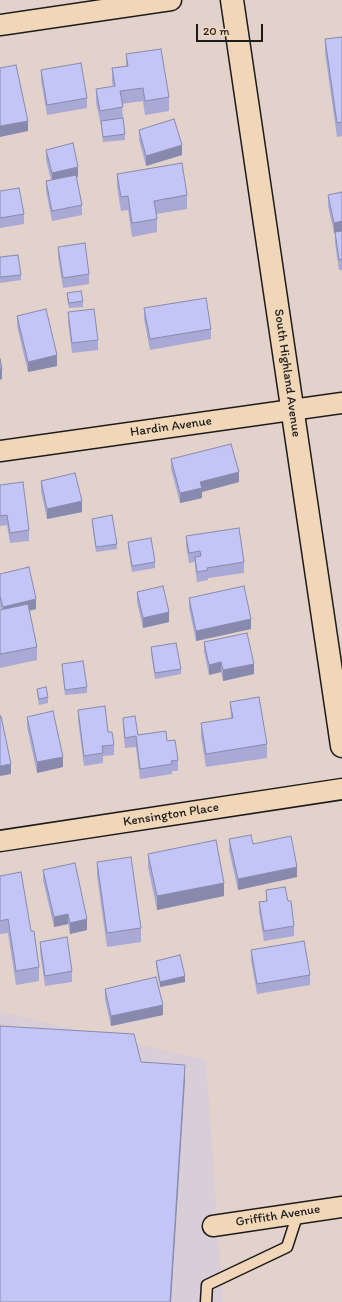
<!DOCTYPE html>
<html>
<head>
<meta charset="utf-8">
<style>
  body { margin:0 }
  #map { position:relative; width:342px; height:1302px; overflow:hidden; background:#e3d1cb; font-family:Itim,sans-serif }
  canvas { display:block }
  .scale { position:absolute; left:196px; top:24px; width:67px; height:18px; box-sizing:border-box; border:2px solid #1c1c1c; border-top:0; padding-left:5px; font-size:12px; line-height:14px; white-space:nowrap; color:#1c1c1c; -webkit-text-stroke:3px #f1d6b8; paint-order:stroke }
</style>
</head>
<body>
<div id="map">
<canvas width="342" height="1302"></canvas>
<div class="scale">20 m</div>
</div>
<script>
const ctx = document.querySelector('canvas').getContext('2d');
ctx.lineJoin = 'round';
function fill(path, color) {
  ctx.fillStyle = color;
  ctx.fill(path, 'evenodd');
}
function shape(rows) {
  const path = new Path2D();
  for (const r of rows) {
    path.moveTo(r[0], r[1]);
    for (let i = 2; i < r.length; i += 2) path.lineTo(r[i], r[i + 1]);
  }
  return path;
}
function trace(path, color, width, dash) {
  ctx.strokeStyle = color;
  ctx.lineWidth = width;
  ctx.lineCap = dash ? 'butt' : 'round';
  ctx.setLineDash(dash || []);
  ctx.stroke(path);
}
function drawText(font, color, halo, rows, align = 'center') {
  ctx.font = font + ' Itim,sans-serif';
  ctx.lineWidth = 3.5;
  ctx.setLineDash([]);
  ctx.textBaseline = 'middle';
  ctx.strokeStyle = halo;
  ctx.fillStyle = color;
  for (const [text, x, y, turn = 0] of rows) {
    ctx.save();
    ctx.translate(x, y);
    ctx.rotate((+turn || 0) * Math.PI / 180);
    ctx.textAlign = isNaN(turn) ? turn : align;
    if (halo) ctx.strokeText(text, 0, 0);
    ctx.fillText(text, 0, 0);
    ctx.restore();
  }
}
fill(shape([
  [0,1012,206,1060,223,1302,0,1302]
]), '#d9cdd8');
const service = shape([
  [206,1302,207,1285,287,1247,298,1213]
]);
const minor = shape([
  [0,25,171,0],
  [0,451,342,403],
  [0,841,342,789],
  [213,1226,342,1207]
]);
const tertiary = shape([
  [232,0,342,746]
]);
trace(service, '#1c1c1c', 13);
trace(minor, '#1c1c1c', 23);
trace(tertiary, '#1c1c1c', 25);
trace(service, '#f1d6b8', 10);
trace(minor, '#f1d6b8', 20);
trace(tertiary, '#f1d6b8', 22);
fill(shape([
  [342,37,342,136,337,137,325,53,325,39],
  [126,54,169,97,169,111,145,115,143,101,122,104,123,118,125,134,125,140,103,142,101,125,96,103,96,89,113,86,112,82,112,68,126,66],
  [41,70,87,98,87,108,47,115,41,80],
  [139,130,182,155,146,166,139,140],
  [46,150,78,177,76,177,82,205,82,215,52,221,46,191,46,181,51,180,46,160],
  [117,174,187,195,187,209,156,214,157,219,157,232,132,237,128,210,121,211,117,187],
  [0,191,24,214,24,224,0,228],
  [342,192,342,270,339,270,335,243,335,233,334,233,328,206,328,195],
  [58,247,89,274,89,284,63,288,58,257],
  [0,257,21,275,21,280,0,283],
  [67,293,83,301,83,307,69,308,67,298],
  [144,308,211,329,211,339,150,350,144,319],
  [68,312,98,340,98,350,72,353,68,322],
  [17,316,57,366,28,372,17,326],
  [171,459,239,482,202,492,202,498,180,503,171,469],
  [41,481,82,512,47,519,41,491],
  [0,485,29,530,29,541,10,543,7,525,0,526],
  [92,519,117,544,117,549,96,552,92,524],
  [186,536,244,562,244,573,208,578,208,580,197,582,195,567,195,562,189,563,186,546],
  [128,542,155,562,155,568,132,572,128,548],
  [0,574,36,609,29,611,37,647,37,660,0,668,0,610,1,610,0,606],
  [137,592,169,622,143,628,137,602],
  [189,598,251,629,196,641,189,608],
  [204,642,254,674,223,681,221,672,209,675,204,652],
  [151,647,181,669,181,674,155,679,151,653],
  [62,664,87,687,87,693,65,695,62,669],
  [37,689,48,697,48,703,39,705,37,694],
  [230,702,267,744,267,758,206,767,201,737,201,723,231,719],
  [78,710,108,732,114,745,114,755,103,756,103,763,84,766,78,720],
  [27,717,63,767,37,773,27,727],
  [123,718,138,735,167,741,178,760,178,771,172,771,172,774,140,779,136,747,125,748,123,728],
  [229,839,253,844,297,877,238,890,229,850],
  [148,854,224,896,157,910,148,867],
  [97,862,141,928,141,942,107,947,97,876],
  [43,870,87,930,70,934,68,924,54,927,43,880],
  [0,876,31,931,39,967,39,981,16,985,8,933,0,934],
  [266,890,288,901,294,926,294,936,264,941,259,912,259,902,266,901],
  [40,942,72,971,72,982,45,986,40,952],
  [251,950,310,975,310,985,257,994,251,960],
  [156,961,185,982,160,987,156,966],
  [105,989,163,1015,111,1026,105,999]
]), '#a8a9d4');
fill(shape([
  [28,121,28,131,0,137,0,126],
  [182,145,182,155,146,166,146,156],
  [78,167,78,177,52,183,52,173],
  [342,221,342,231,334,233,334,223],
  [57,355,57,366,28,372,28,362],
  [0,369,2,369,2,379,0,380],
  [239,472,239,482,202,492,202,498,180,503,180,493,200,482],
  [82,501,82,512,47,519,47,509],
  [36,599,36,609,3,617,3,607],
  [169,612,169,622,143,628,143,618],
  [251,619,251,629,196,641,196,631],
  [221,662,221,672,209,675,209,665],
  [254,664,254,674,223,681,223,670],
  [63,757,63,767,37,773,37,762],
  [11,764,11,774,0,776,0,766],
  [297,867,297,877,238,890,238,879],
  [224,883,224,896,157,910,157,896],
  [68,914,68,924,54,927,54,917],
  [87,919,87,930,70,934,70,923],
  [185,976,185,982,160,987,160,982],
  [163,1005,163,1015,111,1026,111,1016],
  [185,1065,185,1080,171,1302,170,1302]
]), '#888aad');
const building = shape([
  [342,37,342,122,337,123,325,39,342,37],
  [161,49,169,97,145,101,143,88,120,91,123,107,100,111,96,89,115,86,112,68,128,66,126,54,161,49],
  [81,63,87,98,47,105,41,70,81,63],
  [16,65,28,121,0,126,0,68,16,65],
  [123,118,125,134,103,137,101,121,123,118],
  [174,119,182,145,146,156,139,130,174,119],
  [73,143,78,167,52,173,46,150,73,143],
  [182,163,187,195,154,201,157,219,132,223,128,196,121,197,117,174,182,163],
  [76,175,82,205,52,211,46,181,76,175],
  [19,188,24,214,0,218,0,191,19,188],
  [342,192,342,221,334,223,328,195,342,192],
  [342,231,342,259,339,260,335,232,342,231],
  [85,243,89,274,63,278,58,247,85,243],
  [18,255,21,275,0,277,0,257,18,255],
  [81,291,83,301,69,303,67,293,81,291],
  [206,298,211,329,150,339,144,308,206,298],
  [46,309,57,355,28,362,17,316,46,309],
  [94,309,98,340,72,343,68,312,94,309],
  [0,359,2,369,0,369,0,359],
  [231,444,239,472,200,482,202,488,180,493,171,459,231,444],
  [75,473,82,501,47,509,41,481,75,473],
  [23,482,29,530,10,533,7,515,0,516,0,485,23,482],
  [112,515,117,544,96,547,92,519,112,515],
  [239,528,244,562,207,568,208,570,197,572,195,557,201,556,200,551,189,553,186,536,239,528],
  [151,538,155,562,132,566,128,542,151,538],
  [29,567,36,599,3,607,0,596,0,574,29,567],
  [163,586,169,612,143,618,137,592,163,586],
  [244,586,251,619,196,631,189,598,244,586],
  [28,604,37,647,0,654,0,610,28,604],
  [247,633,254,664,223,670,221,662,209,665,204,642,247,633],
  [176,643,181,669,155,673,151,647,176,643],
  [83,661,87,687,65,690,62,664,83,661],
  [46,687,48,697,39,699,37,689,46,687],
  [259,697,267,744,206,754,201,723,233,718,230,702,259,697],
  [105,706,108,732,112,732,114,745,102,746,103,753,84,756,78,710,105,706],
  [53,711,63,757,37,762,27,717,53,711],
  [0,716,1,716,11,764,0,766,0,716],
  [135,716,138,735,166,731,167,741,175,740,178,760,171,761,172,764,140,769,136,736,125,738,123,718,135,716],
  [251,835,253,844,291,836,297,867,238,879,229,839,251,835],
  [216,840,224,883,157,896,148,854,216,840],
  [131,857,141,928,107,933,97,862,131,857],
  [75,863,87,919,70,923,68,914,54,917,43,870,75,863],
  [21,872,31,931,34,931,39,967,16,971,8,919,0,921,0,876,21,872],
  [285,887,288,901,291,901,294,926,264,931,259,902,267,901,266,890,285,887],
  [67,937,72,971,45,976,40,942,67,937],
  [304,941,310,975,257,984,251,950,304,941],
  [180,955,185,976,160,982,156,961,180,955],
  [156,977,163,1005,111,1016,105,989,156,977],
  [0,1026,134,1034,141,1062,185,1065,170,1302,0,1302,0,1026]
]);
fill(building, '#c3c5f7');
trace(building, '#888aad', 1);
drawText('13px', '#1c1c1c', '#f1d6b8', [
  ["South Highland Avenue",287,373,82],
  ["Hardin Avenue",171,427,-8],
  ["Kensington Place",171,815,-9],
  ["Griffith Avenue",278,1216,-9]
]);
</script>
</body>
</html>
